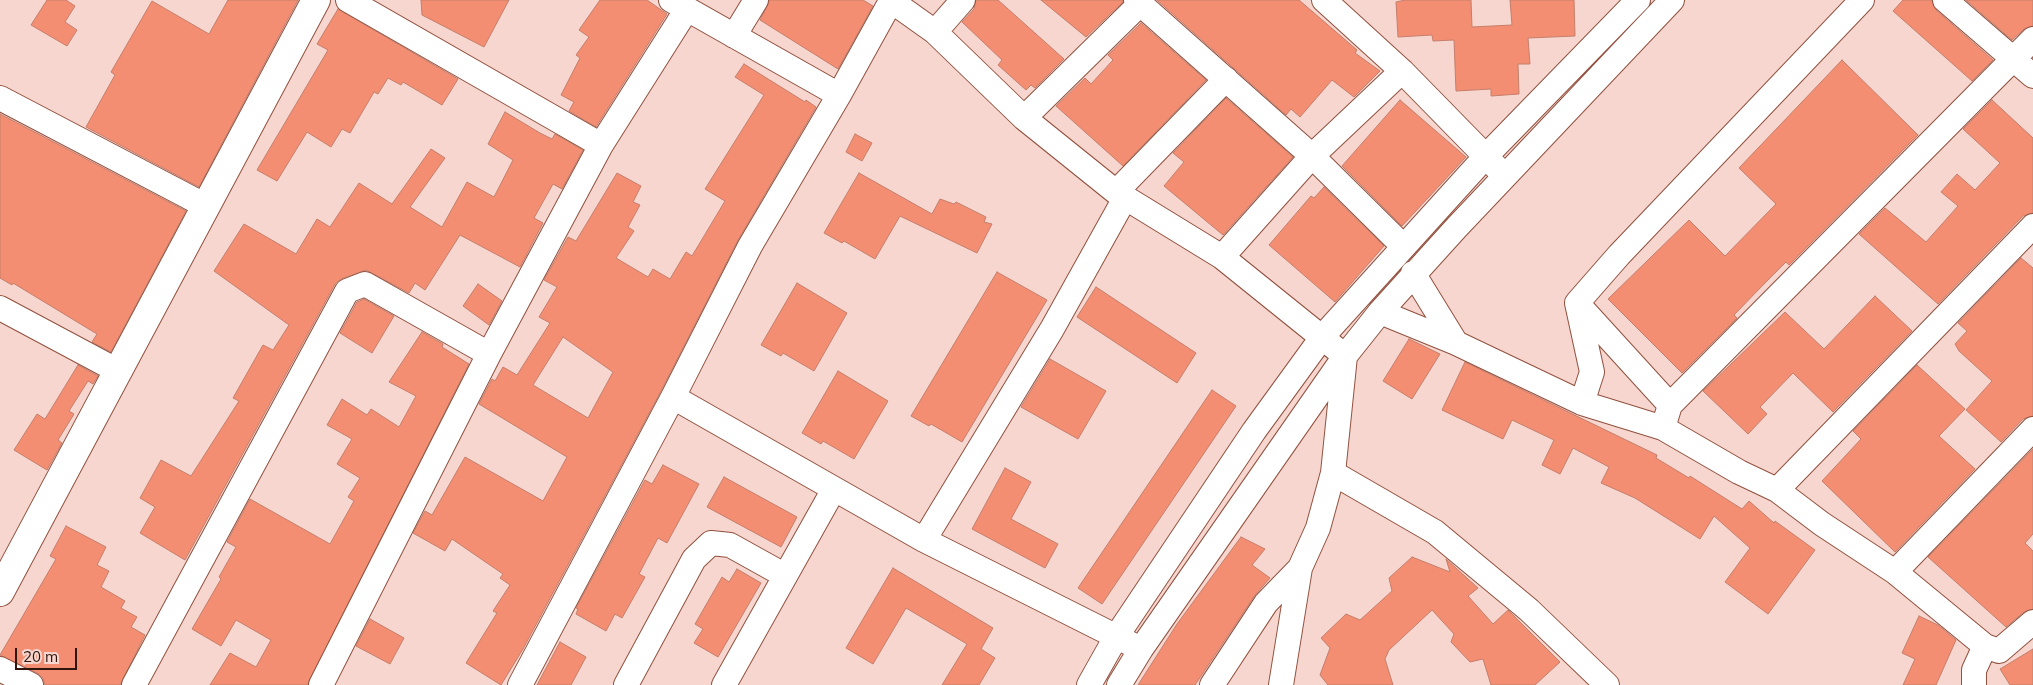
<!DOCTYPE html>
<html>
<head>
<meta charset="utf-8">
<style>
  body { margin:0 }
  #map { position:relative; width:2033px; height:685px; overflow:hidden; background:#f6d6ce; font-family:Mulish,sans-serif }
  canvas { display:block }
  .scale { position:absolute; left:15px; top:648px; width:62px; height:22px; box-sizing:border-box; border:2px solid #30150d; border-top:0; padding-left:6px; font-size:15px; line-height:18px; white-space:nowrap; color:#30150d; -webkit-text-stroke:4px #f6d6ce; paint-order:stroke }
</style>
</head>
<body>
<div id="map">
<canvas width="2033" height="685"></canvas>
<div class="scale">20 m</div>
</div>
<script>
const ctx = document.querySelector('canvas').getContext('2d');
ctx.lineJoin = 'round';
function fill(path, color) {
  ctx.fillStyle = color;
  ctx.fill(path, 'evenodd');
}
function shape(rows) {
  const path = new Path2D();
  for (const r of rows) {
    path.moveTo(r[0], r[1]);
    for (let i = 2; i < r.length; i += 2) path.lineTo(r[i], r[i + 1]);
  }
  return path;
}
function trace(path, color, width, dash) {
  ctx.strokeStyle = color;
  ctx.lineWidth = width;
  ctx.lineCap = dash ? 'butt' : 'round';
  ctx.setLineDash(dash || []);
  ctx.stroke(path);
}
const building = shape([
  [47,0,66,0,75,6,65,22,77,30,67,46,31,25,47,0],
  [228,0,298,0,199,187,86,127,115,75,111,72,152,1,209,34,228,0],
  [421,0,509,0,484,47,422,15,421,0],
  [600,0,647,0,667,14,596,127,569,111,574,102,561,95,580,58,576,55,589,37,579,30,600,0],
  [770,0,863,0,873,6,838,69,760,20,770,0],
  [976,0,998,0,1064,59,1035,88,1031,85,1026,90,998,65,1002,60,962,22,974,9,976,0],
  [1041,0,1123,0,1123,2,1086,37,1041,0],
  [1157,0,1299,0,1357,50,1355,53,1380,71,1354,97,1332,80,1300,117,1291,109,1286,115,1157,0],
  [1405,0,1471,0,1472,27,1512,25,1510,0,1574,0,1575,36,1528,38,1530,64,1518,64,1519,94,1491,96,1491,89,1456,91,1454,40,1433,41,1432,35,1398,37,1396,2,1405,0],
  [1903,0,1932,0,1936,10,1993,60,1972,81,1893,11,1903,0],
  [1966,0,2033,0,2033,26,2024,29,2012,40,1966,0],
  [338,9,458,79,442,105,403,82,401,85,388,78,378,94,374,92,350,133,342,129,331,147,307,132,277,181,257,170,328,50,317,44,338,9],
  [1141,23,1206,80,1123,166,1056,106,1085,78,1091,84,1113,60,1108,55,1141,23],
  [1842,60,1918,135,1789,265,1786,262,1764,284,1734,315,1737,318,1682,373,1608,299,1689,220,1725,256,1776,204,1739,168,1842,60],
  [744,64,805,102,806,100,816,107,738,240,661,391,523,649,501,685,466,663,497,613,493,611,510,585,500,578,503,574,452,539,445,551,413,533,425,511,432,515,465,457,543,501,567,457,479,404,492,379,495,381,503,367,517,375,550,323,539,317,557,287,544,280,568,237,576,241,617,173,641,186,633,202,640,205,628,227,634,231,616,258,648,277,653,269,670,279,686,252,692,256,725,201,705,189,764,95,735,77,744,64],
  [563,337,613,372,588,418,533,385,563,337],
  [1226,98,1293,157,1223,235,1164,186,1184,162,1173,153,1226,98],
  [1400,100,1466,157,1402,226,1342,166,1400,100],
  [1992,100,2033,138,2033,213,2023,216,1938,304,1859,234,1885,208,1926,242,1958,206,1941,192,1957,174,1975,190,2000,163,1963,129,1992,100],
  [505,112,540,133,552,139,555,134,583,150,562,189,553,184,534,218,543,223,520,267,460,235,425,290,415,283,409,293,366,270,341,279,335,284,185,560,140,533,155,507,140,498,161,460,191,476,239,401,233,398,263,345,273,350,289,325,214,271,244,224,296,254,317,219,330,227,359,183,392,204,431,149,445,158,410,207,442,227,467,182,494,197,513,160,488,144,505,112],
  [0,114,186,211,111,352,92,342,97,334,13,283,12,285,0,278,0,114],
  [855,134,872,143,862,161,846,152,855,134],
  [859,173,932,214,940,199,954,204,956,202,986,217,984,222,992,224,977,253,900,216,875,259,844,241,842,243,824,233,859,173],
  [1324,187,1384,246,1335,302,1269,245,1311,196,1314,198,1324,187],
  [2021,258,2033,268,2033,416,2023,419,2001,442,1966,410,1992,381,1959,351,1955,344,1967,331,1958,323,2021,258],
  [997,272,1047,300,962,442,931,424,929,426,911,416,997,272],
  [797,283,847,313,814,371,783,353,781,356,761,345,797,283],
  [478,284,502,301,489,325,463,306,478,284],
  [1096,287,1196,353,1177,383,1077,317,1096,287],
  [1875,296,1912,331,1833,412,1793,373,1760,407,1767,414,1748,434,1703,391,1785,312,1824,349,1875,296],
  [364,299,394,316,372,353,340,333,357,302,364,299],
  [422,332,443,344,442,347,469,364,307,685,210,685,230,653,256,667,271,640,236,620,221,646,192,629,221,579,219,577,236,547,227,542,250,499,330,544,354,501,348,497,360,478,337,464,352,439,327,425,342,399,367,415,371,409,399,427,416,396,389,382,422,332],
  [1409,339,1440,354,1412,399,1383,381,1409,339],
  [1050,359,1106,391,1078,439,1021,407,1050,359],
  [1465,362,1657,455,1656,458,1689,478,1690,476,1742,509,1749,501,1774,523,1775,521,1815,550,1768,614,1725,582,1750,548,1714,516,1700,539,1635,498,1601,483,1609,467,1573,448,1560,474,1542,465,1554,440,1512,420,1503,439,1442,410,1465,362],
  [78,365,98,376,93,384,88,381,69,411,74,414,58,440,62,443,47,470,14,450,37,414,45,419,78,365],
  [1917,365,1965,409,1939,436,1975,469,1895,552,1822,481,1861,439,1853,431,1917,365],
  [838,371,888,401,854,459,823,441,821,444,802,433,838,371],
  [1212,390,1236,406,1102,604,1078,588,1212,390],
  [2033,449,2033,534,2025,543,2033,551,2033,609,2024,612,2006,627,1928,557,2033,449],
  [663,465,699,484,667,543,658,538,639,574,645,577,622,618,615,614,606,631,576,614,578,609,576,608,645,480,652,484,663,465],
  [1005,468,1031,482,1011,519,1058,544,1045,568,972,529,1005,468],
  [724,477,797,517,781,547,707,507,724,477],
  [66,526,106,547,97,565,109,571,101,587,125,601,121,608,137,617,131,627,145,635,120,685,45,685,43,678,37,673,0,655,56,559,50,556,66,526],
  [1241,537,1265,549,1252,565,1270,578,1255,595,1195,685,1138,685,1177,624,1241,537],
  [1412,557,1450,572,1446,559,1478,588,1468,596,1493,624,1508,610,1560,662,1535,685,1491,685,1483,659,1470,662,1451,642,1454,634,1432,610,1389,650,1385,659,1393,685,1328,685,1320,675,1330,648,1321,638,1346,614,1360,620,1392,591,1389,578,1412,557],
  [893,568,993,628,981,649,995,658,979,685,942,685,967,644,906,608,873,664,846,648,893,568],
  [737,569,761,583,718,657,694,643,703,629,695,624,722,577,729,582,737,569],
  [1919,616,1938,625,1956,640,1936,685,1903,685,1915,659,1902,653,1919,616],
  [370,619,404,638,390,664,356,646,370,619],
  [560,642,586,657,571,685,537,685,560,642],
  [2033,649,2033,685,2010,685,2000,669,2033,649]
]);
fill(building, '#f38e73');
trace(building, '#c57e6b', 1);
const minor = shape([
  [348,0,601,145],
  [671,0,839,95],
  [890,0,935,32,1024,118,1116,192,1222,257,1345,356,1333,473,1318,528,1300,568,1281,685],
  [1136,0,1312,156,1403,246],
  [1324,0,1402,71,1497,168],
  [1945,0,2033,76],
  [935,32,963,0],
  [734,36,756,0],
  [0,98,206,206],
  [1024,118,1140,4],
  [1116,192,1226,79],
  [1222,257,1312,156,1402,71],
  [1413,273,1456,343],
  [1577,303,1670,405],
  [0,308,118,371],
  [1380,312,1456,343,1582,403,1663,428,1739,472,1777,490,1822,524,1895,572,1985,646,1999,651,2033,622],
  [673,397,924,540,1131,644],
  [1582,403,1592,372,1577,303,1619,255,1862,0],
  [1663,428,1670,405,2033,39],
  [1333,473,1435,532,1529,610,1607,685],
  [1777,490,2033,226],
  [924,540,1052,329,1125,198],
  [1895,572,2033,429],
  [0,669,31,685],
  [134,685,347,291,365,284,489,354],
  [321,685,489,354,601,145,687,9],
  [520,685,673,397,750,246,839,95,891,1],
  [626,685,694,559,711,543,730,545,784,575],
  [724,685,834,489],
  [1089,685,1116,637,1254,431,1323,336,1486,156,1638,0],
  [1119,685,1141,649,1345,356,1380,312,1457,227,1672,0],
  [1212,685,1266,603,1300,568],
  [1974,685,1974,670,1985,646]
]);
const secondary = shape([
  [0,592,316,0]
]);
trace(minor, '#92503e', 26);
trace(secondary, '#92503e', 30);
trace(minor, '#fff', 24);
trace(secondary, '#fff', 28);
</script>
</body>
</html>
